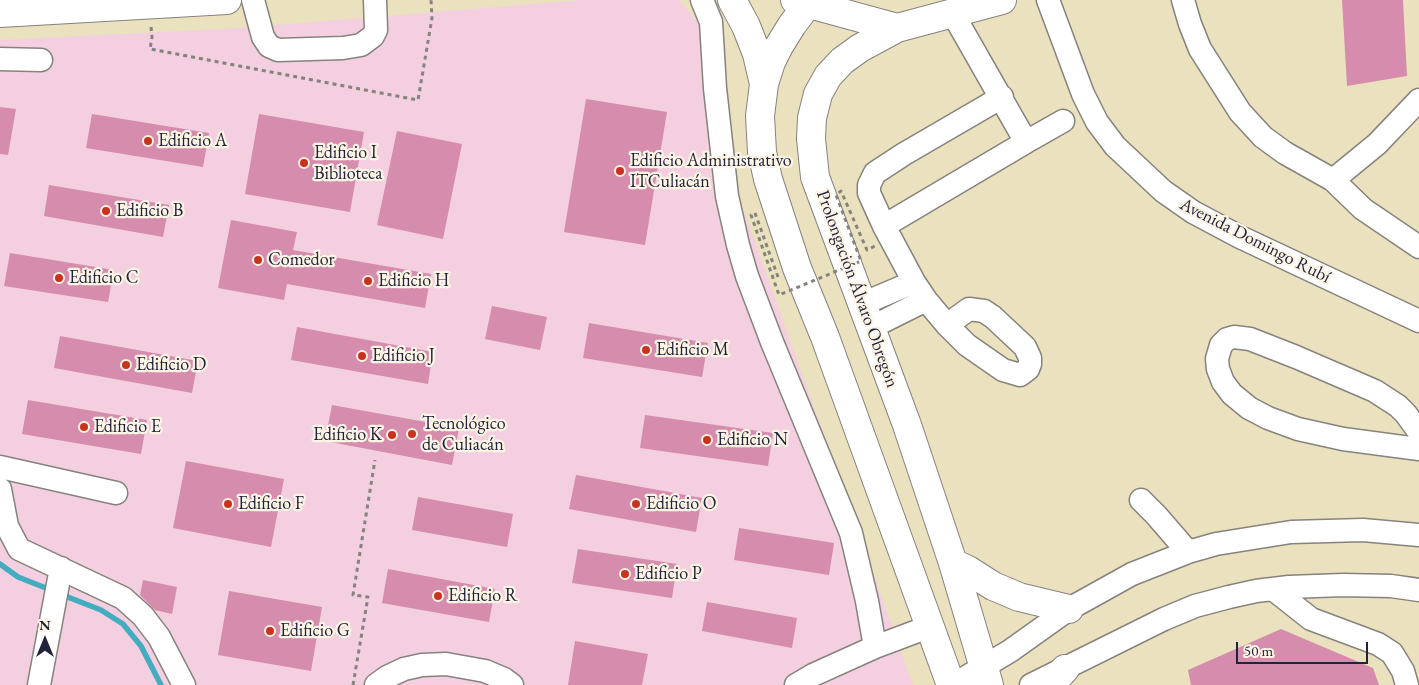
<!DOCTYPE html>
<html>
<head>
<meta charset="utf-8">
<style>
  body { margin:0 }
  #map { position:relative; width:1419px; height:685px; overflow:hidden; background:#eae2bf; font-family:"EB Garamond",serif }
  canvas { display:block }
  .north { position:absolute; left:20px; top:615px; width:50px; height:50px; -webkit-text-stroke:4px #fcf5e5; paint-order:stroke; rotate:0deg; font-size:14px; font-weight:700; line-height:20px; text-align:center; color:#22223b }
  .north::after { content:''; display:block; margin:auto; width:18px; height:22px; background:#22223b; clip-path:polygon(50% 0,100% 100%,50% 72%,0 100%) }
  .scale { position:absolute; left:1236px; top:642px; width:132px; height:22px; box-sizing:border-box; border:2px solid #22223b; border-top:0; padding-left:6px; font-size:15px; line-height:18px; white-space:nowrap; color:#22223b; -webkit-text-stroke:4px #fcf5e5; paint-order:stroke }
</style>
</head>
<body>
<div id="map">
<canvas width="1419" height="685"></canvas>
<div class="north">N</div>
<div class="scale">50 m</div>
</div>
<script>
const ctx = document.querySelector('canvas').getContext('2d');
ctx.lineJoin = 'round';
function fill(path, color) {
  ctx.fillStyle = color;
  ctx.fill(path, 'evenodd');
}
function shape(rows) {
  const path = new Path2D();
  for (const r of rows) {
    path.moveTo(r[0], r[1]);
    for (let i = 2; i < r.length; i += 2) path.lineTo(r[i], r[i + 1]);
  }
  return path;
}
function trace(path, color, width, dash) {
  ctx.strokeStyle = color;
  ctx.lineWidth = width;
  ctx.lineCap = dash ? 'butt' : 'round';
  ctx.setLineDash(dash || []);
  ctx.stroke(path);
}
function drawText(font, color, halo, rows, align = 'center') {
  ctx.font = font + ' "EB Garamond",serif';
  ctx.lineWidth = 4.5;
  ctx.setLineDash([]);
  ctx.textBaseline = 'middle';
  ctx.strokeStyle = halo;
  ctx.fillStyle = color;
  for (const [text, x, y, turn = 0] of rows) {
    ctx.save();
    ctx.translate(x, y);
    ctx.rotate((+turn || 0) * Math.PI / 180);
    ctx.textAlign = isNaN(turn) ? turn : align;
    if (halo) ctx.strokeText(text, 0, 0);
    ctx.fillText(text, 0, 0);
    ctx.restore();
  }
}
fill(shape([
  [583,0,679,0,723,52,734,183,913,685,0,685,0,40,240,28]
]), '#f3cfe0');
trace(shape([
  [0,564,18,577,51,590],
  [60,594,101,610,123,624,141,646,161,685]
]), '#41adbf', 5.5);
fill(shape([
  [1342,0,1403,0,1407,76,1347,86],
  [586,99,667,112,645,245,564,232],
  [0,107,16,109,8,155,0,154],
  [92,114,209,133,203,167,86,148],
  [259,114,364,132,350,212,245,194],
  [397,131,462,144,443,239,377,225],
  [49,185,169,205,163,237,44,216],
  [231,220,297,232,293,250,431,274,425,308,287,284,284,300,218,288],
  [10,253,114,270,108,302,4,286],
  [492,306,547,317,540,350,485,339],
  [589,323,708,343,702,377,583,358],
  [297,327,433,352,428,384,291,360],
  [60,336,198,361,192,393,54,368],
  [28,400,147,420,141,454,22,434],
  [332,405,459,428,452,465,325,441],
  [645,415,773,433,768,466,640,448],
  [186,461,284,479,271,547,173,528],
  [576,475,702,498,696,532,569,509],
  [418,497,513,514,507,547,412,530],
  [739,528,834,543,829,575,734,560],
  [578,549,677,564,672,598,572,583],
  [388,569,495,589,489,622,382,603],
  [143,580,177,587,172,614,155,610,140,595],
  [229,591,322,607,311,671,218,655],
  [707,602,797,618,792,648,702,631],
  [1281,629,1373,668,1379,685,1191,685,1188,670],
  [575,641,648,654,642,685,568,685]
]), '#d68cac');
const minor = shape([
  [253,0,263,37,269,46,278,50,343,48,361,45,373,36,376,30,375,0],
  [702,0,711,22,715,88,727,196,738,245,747,276,772,342,851,533,867,601,875,647],
  [1048,0,1083,94,1097,122,1115,146,1163,191,1193,212,1240,237,1419,321],
  [1183,0,1190,24,1200,49,1240,112,1263,137,1285,153,1333,180,1363,209,1419,247],
  [0,59,41,60],
  [1026,142,1063,121],
  [1333,180,1377,144,1419,100],
  [884,226,869,193,869,185,875,173,904,154,1002,97],
  [862,304,914,282],
  [947,325,969,309,984,311,993,317,1025,347,1030,358,1030,364,1028,369,1020,375,1003,370,967,345,947,325,926,300,914,282,884,226,1026,142,953,14],
  [872,327,926,300],
  [1419,432,1406,414,1398,406,1375,391,1296,357,1250,339,1234,337,1227,339,1221,345,1217,359,1218,369,1223,382,1232,394,1249,408,1268,418,1298,429,1343,439,1419,449],
  [0,467,116,493],
  [0,489,7,526,19,549,123,598,143,616,159,637,184,685],
  [1141,500,1156,515,1188,552],
  [1273,589,1311,619,1378,644,1392,653,1403,671,1407,685],
  [39,685,61,568],
  [376,685,387,677,404,669,422,665,446,664,485,671,504,679,512,685],
  [796,685,813,675,875,647,931,626],
  [953,685,1010,651,1069,609,1132,574,1188,552,1216,544,1291,532,1363,530,1419,535],
  [1031,685,1164,619,1195,606,1229,597,1256,591,1289,587,1343,585,1391,586,1419,590]
]);
const major = shape([
  [732,0,746,26,757,54,764,84],
  [795,0,897,28],
  [811,0,792,25,779,46,771,62,764,84,760,116,762,152,768,179,797,268,825,337,951,685],
  [0,13,227,0],
  [953,563,968,570,993,586,1019,597,1069,609],
  [989,685,953,563,907,425,815,177,811,139,812,118,818,94,828,76,842,61,860,48,897,28,1002,0],
  [1050,685,1065,669]
]);
trace(minor, '#86827d', 25);
trace(major, '#86827d', 30);
trace(shape([
  [151,27,152,37,150,49,418,100,432,18,431,0],
  [353,685,368,597,353,595,375,460]
]), '#86827d', 3, [4, 4]);
trace(minor, '#fff', 22);
trace(major, '#fff', 28);
trace(shape([
  [778,277,755,213,751,215,779,295,861,261,836,195,841,191,867,250,875,246]
]), '#86827d', 3, [4, 4]);
for (const [x, y, r, color] of [
  [148,141,5,"#c8321e"],
  [304,163,5,"#c8321e"],
  [620,171,5,"#c8321e"],
  [106,211,5,"#c8321e"],
  [258,260,5,"#c8321e"],
  [59,278,5,"#c8321e"],
  [368,281,5,"#c8321e"],
  [646,350,5,"#c8321e"],
  [362,356,5,"#c8321e"],
  [126,365,5,"#c8321e"],
  [84,427,5,"#c8321e"],
  [412,434,5,"#c8321e"],
  [392,435,5,"#c8321e"],
  [707,440,5,"#c8321e"],
  [228,504,5,"#c8321e"],
  [636,504,5,"#c8321e"],
  [625,574,5,"#c8321e"],
  [438,596,5,"#c8321e"],
  [270,631,5,"#c8321e"]
]) {
  const dot = new Path2D();
  dot.arc(x, y, r, 0, 2 * Math.PI);
  ctx.fillStyle = color;
  ctx.fill(dot);
  trace(dot, '#fcf5e5', 2);
}
drawText('18px', '#22223b', '#fcf5e5', [
  ["Edificio A",158,141],
  ["Edificio I",314,153],
  ["Biblioteca",314,174],
  ["Edificio Administrativo",630,161],
  ["ITCuliacán",630,182],
  ["Edificio B",116,211],
  ["Comedor",268,260],
  ["Edificio C",69,278],
  ["Edificio H",378,281],
  ["Edificio M",656,350],
  ["Edificio J",372,356],
  ["Edificio D",136,365],
  ["Tecnológico",422,424],
  ["de Culiacán",422,445],
  ["Edificio E",94,427],
  ["Edificio K",382,435,"right"],
  ["Edificio N",717,440],
  ["Edificio F",238,504],
  ["Edificio O",646,504],
  ["Edificio P",635,574],
  ["Edificio R",448,596],
  ["Edificio G",280,631]
], 'left');
drawText('18px', '#22223b', '#fcf5e5', [
  ["Avenida Domingo Rubí",1255,241,27],
  ["Prolongación Álvaro Obregón",857,289,70]
]);
</script>
</body>
</html>
